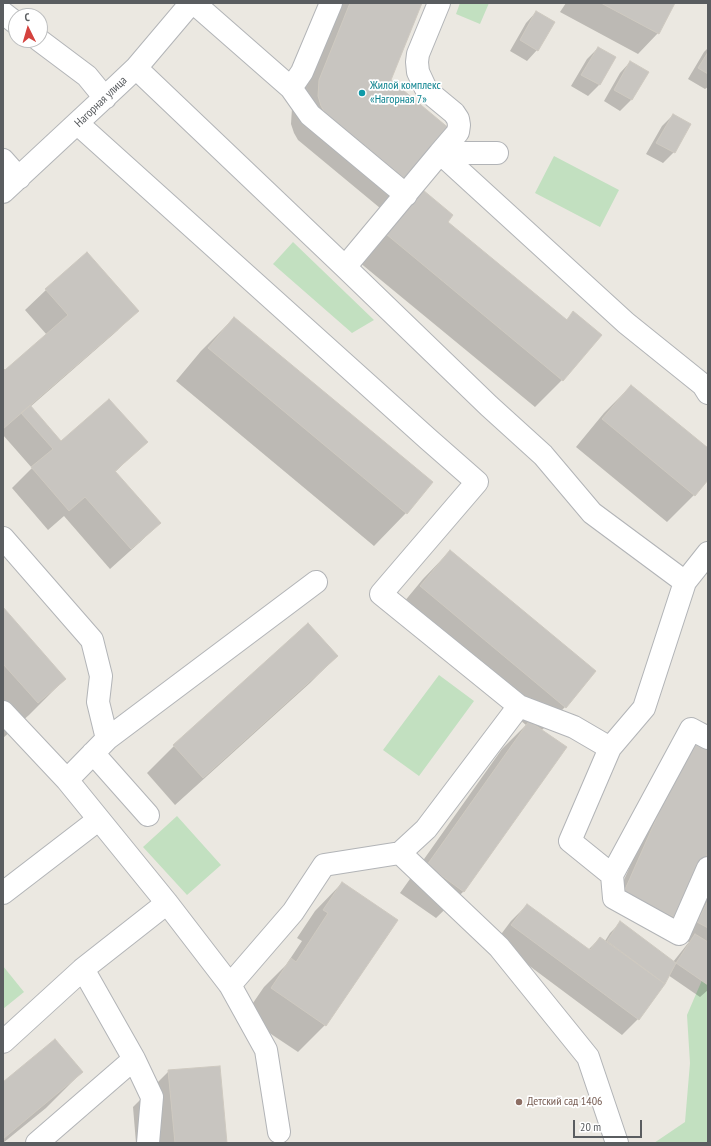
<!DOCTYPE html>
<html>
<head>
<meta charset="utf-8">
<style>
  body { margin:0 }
  #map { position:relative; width:711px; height:1146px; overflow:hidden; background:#ebe8e1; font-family:"PT Sans Narrow",sans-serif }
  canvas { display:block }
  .frame { position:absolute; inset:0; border:4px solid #5a5d60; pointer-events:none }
  .north { position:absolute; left:8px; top:8px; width:40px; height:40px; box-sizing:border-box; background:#fff; border:1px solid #bdbebf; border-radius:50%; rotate:355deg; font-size:11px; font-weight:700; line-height:16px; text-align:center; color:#5a5d60 }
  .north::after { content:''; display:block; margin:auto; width:14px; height:18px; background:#d4423e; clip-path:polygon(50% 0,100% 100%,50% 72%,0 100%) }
  .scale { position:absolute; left:573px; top:1120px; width:69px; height:18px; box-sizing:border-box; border:2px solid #5a5d60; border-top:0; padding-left:5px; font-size:12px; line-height:14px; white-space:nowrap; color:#5a5d60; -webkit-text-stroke:3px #fff; paint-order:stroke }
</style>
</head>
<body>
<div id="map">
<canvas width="711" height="1146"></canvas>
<div class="frame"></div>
<div class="north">С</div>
<div class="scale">20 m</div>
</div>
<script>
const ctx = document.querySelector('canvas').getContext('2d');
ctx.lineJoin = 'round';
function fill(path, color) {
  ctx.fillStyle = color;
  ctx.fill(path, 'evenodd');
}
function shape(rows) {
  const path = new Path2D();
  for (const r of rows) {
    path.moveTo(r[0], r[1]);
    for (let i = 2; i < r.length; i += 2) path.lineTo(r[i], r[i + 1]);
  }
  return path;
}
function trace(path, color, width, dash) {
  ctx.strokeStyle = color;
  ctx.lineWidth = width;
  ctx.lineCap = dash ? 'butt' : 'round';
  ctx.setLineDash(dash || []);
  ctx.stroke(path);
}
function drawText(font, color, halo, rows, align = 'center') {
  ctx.font = font + ' "PT Sans Narrow",sans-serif';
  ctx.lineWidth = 3.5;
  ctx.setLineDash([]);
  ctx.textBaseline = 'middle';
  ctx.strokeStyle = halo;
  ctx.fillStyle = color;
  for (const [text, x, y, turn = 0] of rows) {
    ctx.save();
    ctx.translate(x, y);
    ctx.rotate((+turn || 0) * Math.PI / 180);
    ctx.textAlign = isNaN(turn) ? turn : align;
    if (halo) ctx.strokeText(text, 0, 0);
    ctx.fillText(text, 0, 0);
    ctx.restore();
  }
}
fill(shape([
  [460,3,489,3,480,24,456,14],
  [554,156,619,190,600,227,535,193],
  [293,242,374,320,352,333,273,264],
  [439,675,474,701,419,776,383,750],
  [177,816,221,865,187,895,143,847],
  [3,966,24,992,3,1009],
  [708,966,708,1143,654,1143,685,1122,690,1063,687,1015]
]), '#c2e0c0');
fill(shape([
  [335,3,421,3,389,80,450,130,380,208,298,140,294,133,291,124,292,108],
  [566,3,674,3,658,33,638,54,560,12],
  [536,12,537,50,527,61,510,51,526,23],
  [598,48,615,57,599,85,588,96,571,86,587,59],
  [708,48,708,87,705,89,688,79,704,52],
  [630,62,647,72,631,100,620,111,604,101,620,73],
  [673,115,674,152,663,163,646,154,662,126],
  [396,218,446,222,566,320,574,313,562,380,535,407,359,262],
  [87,253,137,310,117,331,30,407,61,442,146,442,115,472,160,523,139,543,110,569,64,516,48,530,12,488,32,468,3,435,3,369,5,371,47,335,25,310,46,290],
  [234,318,406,513,374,546,176,381,201,351],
  [631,386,706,448,708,445,708,478,694,495,667,522,576,447,604,413],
  [450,551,565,707,541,731,464,891,436,918,400,893,502,749,526,725,394,614,423,579],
  [3,609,65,679,29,715,3,738],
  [308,624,337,656,310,683,175,805,147,773,174,746],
  [680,752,708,849,678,918,667,929,613,905],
  [342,883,325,1025,298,1052,244,1016,264,987,286,965,302,941,297,938,315,911],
  [708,887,708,990,700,997,668,975,664,983,638,1019,622,1035,496,941,511,921,527,905,588,950,600,938,605,941,610,933,620,923,673,962,689,942,682,938],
  [169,1071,226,1143,136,1143,133,1107],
  [82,1072,46,1108,3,1143,3,1083]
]), '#0003');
const building = shape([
  [350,3,422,3,391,80,451,130,408,181,325,113,321,106,318,96,319,80,350,3],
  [601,3,675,3,659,34,601,3],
  [536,11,555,22,538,51,520,40,536,11],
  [598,47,616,57,600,85,581,75,598,47],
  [708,52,708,74,698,68,708,52],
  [630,61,649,72,632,100,614,90,630,61],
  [673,114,691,124,675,153,656,143,673,114],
  [423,190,453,215,448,222,567,320,573,311,602,335,563,381,386,234,423,190],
  [87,252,139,311,3,429,3,368,5,370,68,315,45,289,87,252],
  [234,317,433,482,407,514,208,348,234,317],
  [631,385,708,448,708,480,695,496,602,419,631,385],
  [109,399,148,442,115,471,161,523,131,549,85,497,69,511,31,467,53,449,21,413,30,405,61,441,109,399],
  [450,550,596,671,566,708,420,586,450,550],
  [3,607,66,679,38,703,3,664,3,607],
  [308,623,338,656,203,778,173,745,308,623],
  [529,721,567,747,464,892,427,865,529,721],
  [691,740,708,748,708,852,679,919,623,894,691,740],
  [342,882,398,920,326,1026,271,988,291,958,296,962,328,913,323,910,342,882],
  [708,901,708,928,697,922,708,901],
  [527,904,590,950,600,937,665,984,639,1020,511,925,527,904],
  [620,921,676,963,665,984,607,941,620,921],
  [695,934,708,942,708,985,676,963,695,934],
  [55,1039,83,1072,3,1139,3,1082,55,1039],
  [220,1066,227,1143,175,1143,168,1070,220,1066]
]);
fill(building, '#c8c5c0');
trace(building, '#cec9c0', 1);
const minor = shape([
  [194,3,291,88,310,115,406,195],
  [439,3,418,54,417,62,418,72,425,87,431,94,454,113,458,119,459,125,458,132,440,153],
  [3,13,16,23],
  [39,40,87,76,105,98],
  [136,68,345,267,489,406,543,455,592,513,685,582,644,708,610,748,570,841,612,875],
  [291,88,302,72,331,3],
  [78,124,428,439,477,482,381,594,519,706,426,829,400,853,324,865,293,912,230,985],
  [440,153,497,153],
  [3,160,19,178],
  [3,192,118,85,136,68,191,3],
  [345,267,440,153,626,323,703,385,708,393],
  [3,538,92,640,101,676,98,702,107,739],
  [685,582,708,553],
  [519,706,574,727,610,748],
  [3,712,67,780,167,903,230,985,266,1050,279,1132],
  [708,738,691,729,612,875,614,898,679,934,708,868],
  [93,753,148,815],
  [67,780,107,739,316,582],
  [400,853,499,947,588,1057,617,1143],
  [3,893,98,820],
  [83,969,134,1059,152,1097,148,1143],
  [3,1042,83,969,167,903],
  [37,1143,134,1059]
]);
trace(minor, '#b2b4b7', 24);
trace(minor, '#fff', 22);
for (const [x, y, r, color] of [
  [362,93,4,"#0f9aa8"],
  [519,1102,4,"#8d6e63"]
]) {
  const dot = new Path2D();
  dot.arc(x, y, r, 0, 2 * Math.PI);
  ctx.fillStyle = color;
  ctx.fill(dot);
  trace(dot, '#fff', 1.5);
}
drawText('12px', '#0d838f', '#fff', [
  ["Жилой комплекс",370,86],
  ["«Нагорная 7»",370,100]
], 'left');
drawText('12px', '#5a5d60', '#fff', [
  ["Нагорная улица",101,102,-44]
]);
drawText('12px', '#785e54', '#fff', [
  ["Детский сад 1406",527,1102]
], 'left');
</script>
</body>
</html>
